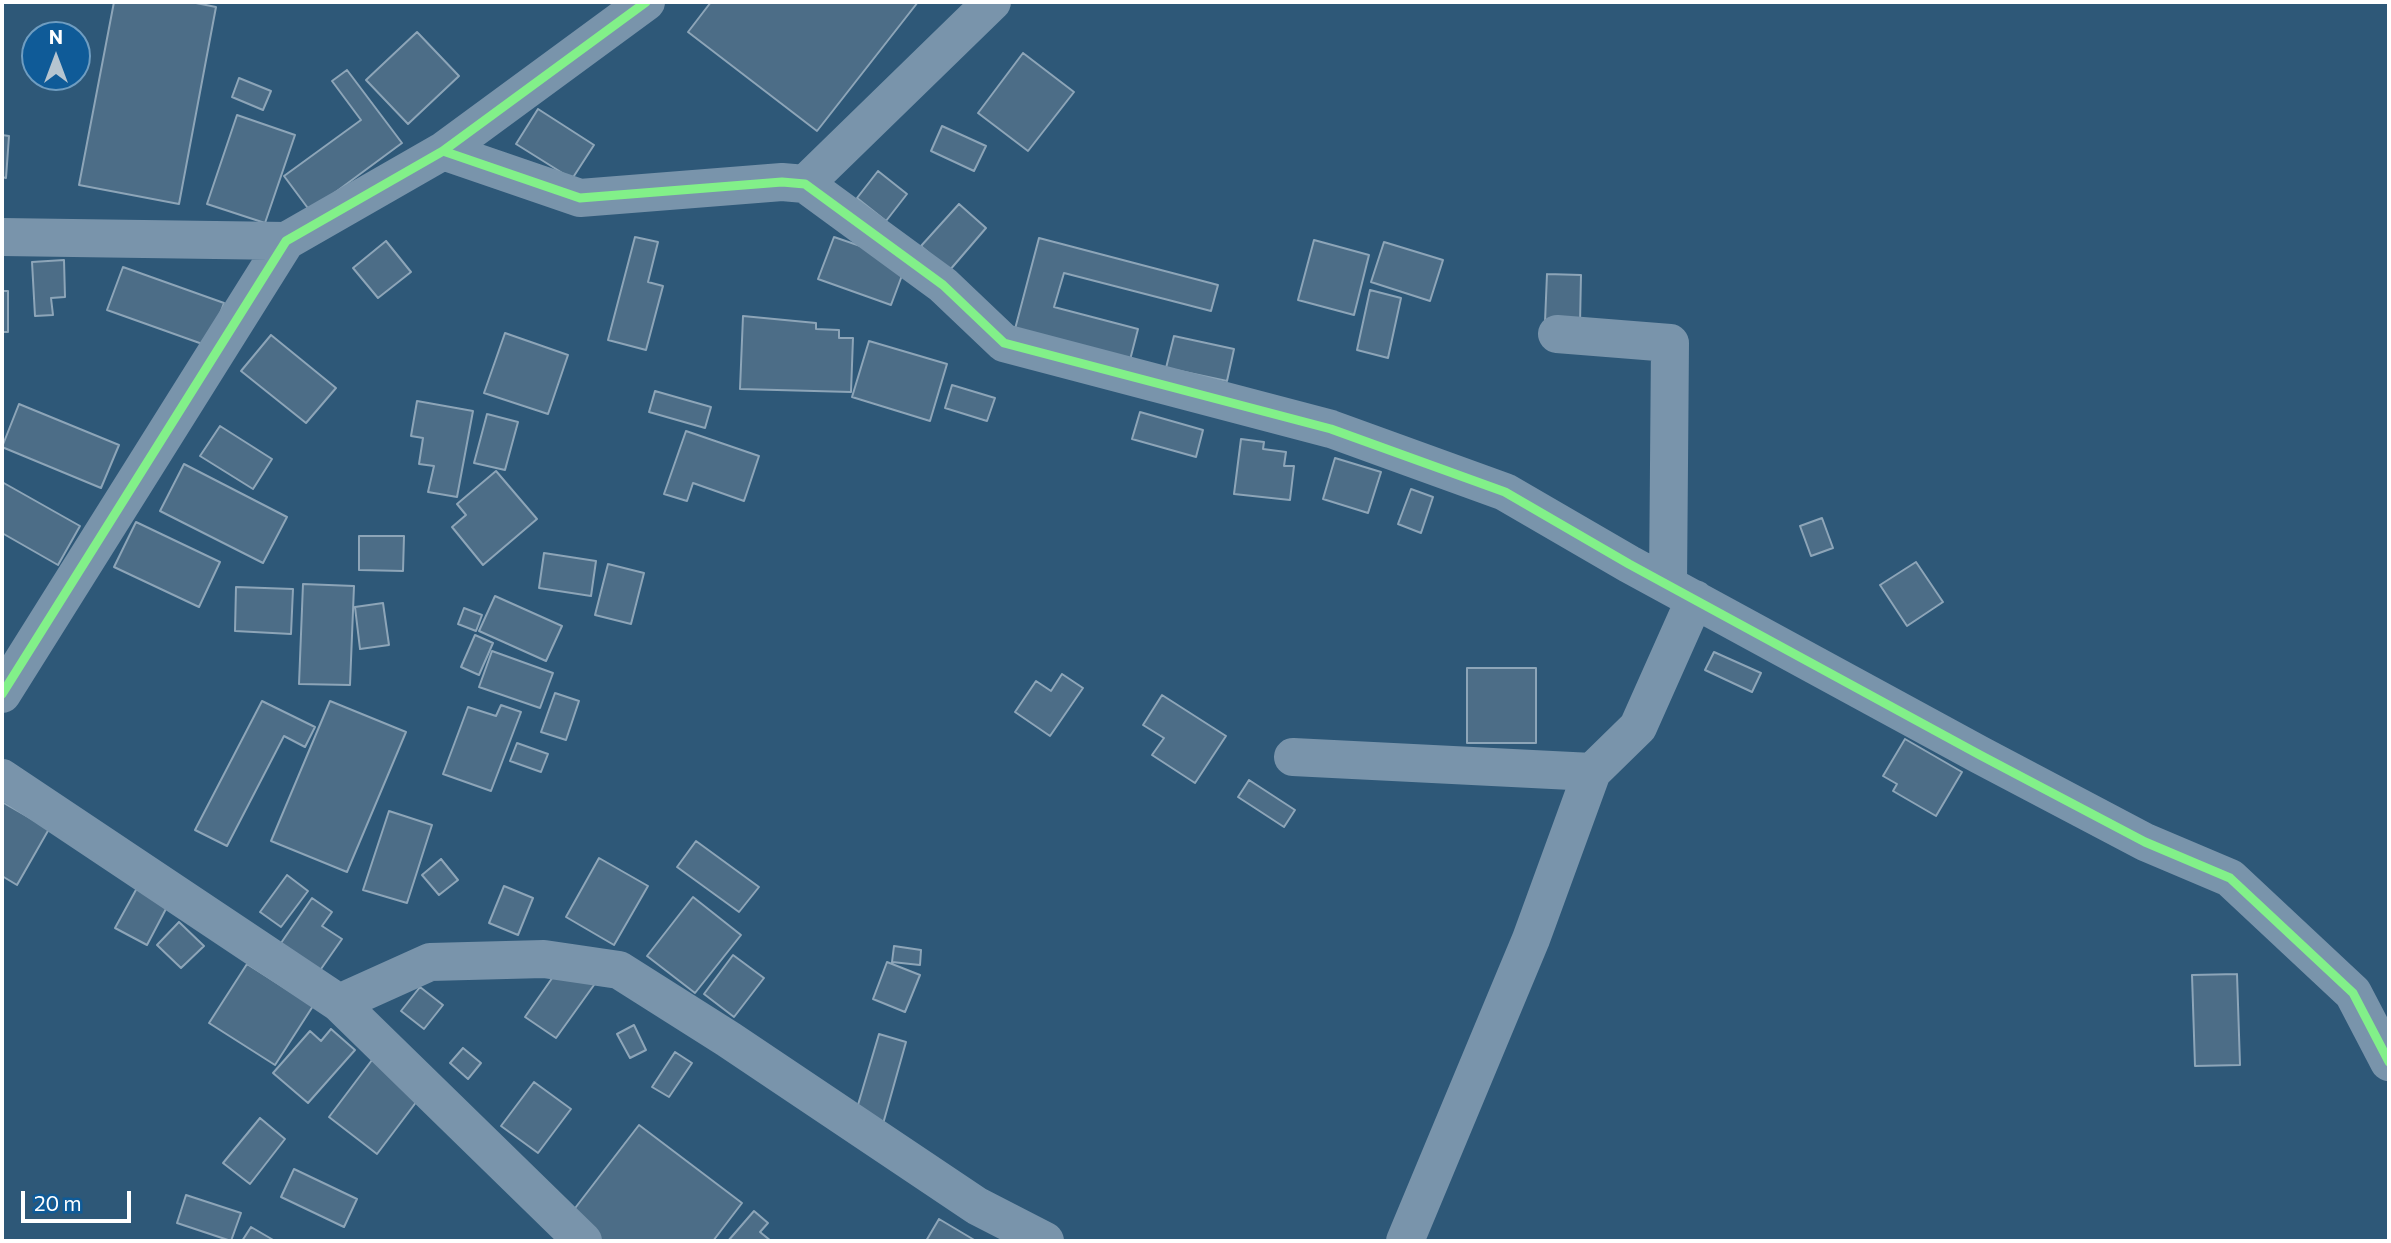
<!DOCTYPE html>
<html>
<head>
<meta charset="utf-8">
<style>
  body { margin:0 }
  #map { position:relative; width:2391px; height:1243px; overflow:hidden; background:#2e5878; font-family:Commissioner,sans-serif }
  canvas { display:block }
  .frame { position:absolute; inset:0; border:4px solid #fff; pointer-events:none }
  .north { position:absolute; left:21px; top:21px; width:70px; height:70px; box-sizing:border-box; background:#0f5b98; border:2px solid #6f9dc1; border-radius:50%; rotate:0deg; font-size:19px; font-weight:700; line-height:28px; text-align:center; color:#fff }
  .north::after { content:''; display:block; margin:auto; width:24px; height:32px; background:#b6c5d0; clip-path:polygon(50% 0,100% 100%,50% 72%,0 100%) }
  .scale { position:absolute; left:21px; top:1191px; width:110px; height:32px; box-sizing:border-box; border:4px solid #fff; border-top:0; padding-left:9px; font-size:21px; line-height:24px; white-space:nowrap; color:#fff; -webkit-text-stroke:5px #0f5b98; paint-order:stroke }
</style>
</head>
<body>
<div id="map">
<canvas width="2391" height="1243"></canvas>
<div class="frame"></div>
<div class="north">N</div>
<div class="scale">20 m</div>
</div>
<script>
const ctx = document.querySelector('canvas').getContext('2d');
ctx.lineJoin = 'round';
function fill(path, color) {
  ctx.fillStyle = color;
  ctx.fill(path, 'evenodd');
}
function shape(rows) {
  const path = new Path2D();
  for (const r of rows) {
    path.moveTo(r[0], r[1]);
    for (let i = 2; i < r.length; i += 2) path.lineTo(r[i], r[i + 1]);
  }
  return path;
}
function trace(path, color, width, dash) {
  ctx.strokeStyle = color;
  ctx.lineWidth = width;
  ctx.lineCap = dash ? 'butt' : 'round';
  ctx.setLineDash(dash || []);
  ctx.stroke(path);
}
const building = shape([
  [114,2,191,2,216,7,179,204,79,185,114,2],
  [711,2,918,2,817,131,688,32,711,2],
  [417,32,459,76,408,124,366,80,417,32],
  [1023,53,1074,92,1028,151,978,113,1023,53],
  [347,70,402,143,310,211,284,176,361,120,332,81,347,70],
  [239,78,271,91,263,110,232,97,239,78],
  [538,109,594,145,572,179,516,144,538,109],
  [237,115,295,135,265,223,207,204,237,115],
  [942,126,986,146,974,171,931,151,942,126],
  [2,135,9,136,6,178,2,177,2,135],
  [878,171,907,194,886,221,857,198,878,171],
  [959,204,986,228,949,271,921,246,959,204],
  [635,237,658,242,648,282,663,286,646,350,608,340,635,237],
  [834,237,907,262,891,305,818,279,834,237],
  [1039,238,1218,285,1211,311,1064,273,1054,307,1138,329,1130,360,1015,329,1039,238],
  [1314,240,1369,255,1354,315,1298,300,1314,240],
  [386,241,411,272,378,298,353,268,386,241],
  [1384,242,1443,260,1430,301,1371,282,1384,242],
  [64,260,65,297,51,298,53,315,35,316,32,262,64,260],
  [123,267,224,303,208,346,107,310,123,267],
  [1547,274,1581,275,1580,324,1545,322,1547,274],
  [1370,290,1401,298,1388,358,1357,350,1370,290],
  [2,291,8,291,8,332,2,332,2,291],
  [743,316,816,323,816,329,839,330,839,338,853,338,851,392,740,389,743,316],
  [505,333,568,355,548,414,484,393,505,333],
  [271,335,336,388,306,423,241,371,271,335],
  [1174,336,1234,349,1227,381,1166,368,1174,336],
  [869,341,947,364,930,421,852,397,869,341],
  [952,385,995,398,987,421,945,408,952,385],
  [655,391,711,407,705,428,649,412,655,391],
  [417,401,473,411,457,497,428,492,434,466,419,464,423,438,411,436,417,401],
  [19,404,119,445,101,488,2,447,19,404],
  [1140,412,1203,430,1196,457,1132,439,1140,412],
  [487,414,518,422,505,470,474,463,487,414],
  [220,426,272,459,253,489,200,456,220,426],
  [686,431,759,456,744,501,693,483,687,501,664,494,686,431],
  [1241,439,1264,442,1263,449,1286,452,1284,466,1294,466,1290,500,1234,494,1241,439],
  [1335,458,1381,472,1368,513,1323,499,1335,458],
  [184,464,287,517,263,563,160,511,184,464],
  [496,471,537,519,483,565,452,527,466,515,457,504,496,471],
  [2,482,80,526,58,565,2,533,2,482],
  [1411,489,1433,497,1421,533,1398,524,1411,489],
  [1822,518,1833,548,1811,556,1800,526,1822,518],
  [136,522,220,562,199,607,114,567,136,522],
  [359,536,404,536,403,571,359,570,359,536],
  [544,553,596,561,591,596,539,588,544,553],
  [1916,562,1943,602,1907,626,1880,585,1916,562],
  [608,564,644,573,631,624,595,615,608,564],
  [303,584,354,586,350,685,299,684,303,584],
  [236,587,293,589,291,634,235,631,236,587],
  [495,596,562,626,546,661,479,631,495,596],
  [383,603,389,645,360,649,355,607,383,603],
  [464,608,482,615,476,631,458,624,464,608],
  [475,635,493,643,479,675,461,667,475,635],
  [492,651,553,673,540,708,479,687,492,651],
  [1714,652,1761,673,1752,692,1705,670,1714,652],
  [1467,668,1536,668,1536,743,1467,743,1467,668],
  [1062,674,1083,688,1050,736,1015,712,1036,681,1051,691,1062,674],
  [555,693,579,701,566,740,541,732,555,693],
  [1162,695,1226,736,1195,783,1152,755,1164,738,1143,725,1162,695],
  [262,701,315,727,305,747,284,736,227,846,195,830,262,701],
  [330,701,406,732,347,872,271,841,330,701],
  [501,705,521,712,491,791,443,774,468,707,496,716,501,705],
  [1905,739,1962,772,1936,816,1893,791,1897,784,1883,776,1905,739],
  [517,743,548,754,541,772,510,761,517,743],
  [1249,780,1295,810,1284,827,1238,797,1249,780],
  [2,802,49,829,17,885,2,876,2,802],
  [389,811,432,825,407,903,363,890,389,811],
  [696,841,759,887,739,912,677,867,696,841],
  [599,858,648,886,614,945,566,917,599,858],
  [441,859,458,880,439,895,422,875,441,859],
  [287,875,308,891,281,927,260,912,287,875],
  [504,886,533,898,518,935,489,923,504,886],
  [137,888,168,905,147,945,115,928,137,888],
  [693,897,741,935,695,993,647,956,693,897],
  [312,898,332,912,322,926,342,939,314,979,281,943,312,898],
  [179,922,204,946,181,968,157,945,179,922],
  [894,946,921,950,920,965,892,962,894,946],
  [733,955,764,978,734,1017,704,994,733,955],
  [887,962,920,975,905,1012,873,999,887,962],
  [247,964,313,1006,275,1065,209,1023,247,964],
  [562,964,594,985,556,1038,525,1017,562,964],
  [2237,974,2240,1065,2195,1066,2192,975,2237,974],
  [420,987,443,1005,424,1029,401,1011,420,987],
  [634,1025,646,1050,630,1058,617,1034,634,1025],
  [331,1029,355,1050,308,1103,273,1073,310,1031,321,1041,331,1029],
  [879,1034,906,1042,883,1124,855,1115,879,1034],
  [463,1048,481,1063,468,1079,450,1063,463,1048],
  [675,1052,692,1063,669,1097,652,1087,675,1052],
  [372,1060,420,1097,377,1154,329,1117,372,1060],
  [534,1082,571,1109,538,1153,501,1126,534,1082],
  [260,1118,285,1139,250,1184,223,1163,260,1118],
  [639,1125,742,1203,713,1241,603,1241,569,1216,639,1125],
  [294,1169,357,1199,344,1227,281,1197,294,1169],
  [186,1195,241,1213,231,1241,177,1223,186,1195],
  [754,1211,768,1223,760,1232,771,1241,728,1241,754,1211],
  [939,1219,976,1241,926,1241,939,1219],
  [251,1227,275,1241,242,1241,251,1227]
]);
fill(building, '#4c6d87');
trace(building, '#8da5b8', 2);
trace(shape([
  [443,151,580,198,782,182,805,184,943,285,1004,343,1331,429,1505,492,1629,564,1980,755,2145,842,2230,878,2353,993,2389,1062],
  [805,184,992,2],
  [2,237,286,241],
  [1557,334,1670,343,1668,585],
  [2,694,286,241,443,151,646,2],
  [1293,757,1592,772,1638,727,1695,599],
  [2,778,339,1003,583,1241],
  [339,1003,430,962,544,959,619,970,728,1039,977,1206,1045,1241],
  [1405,1241,1531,939,1592,772]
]), '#7994ab', 38);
trace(shape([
  [443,151,580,198,782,182,805,184,943,285,1004,343,1331,429,1505,492,1629,564,1980,755,2145,842,2230,878,2353,993,2389,1062],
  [2,694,286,241,443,151,646,2]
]), '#82f089', 9);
</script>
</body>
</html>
